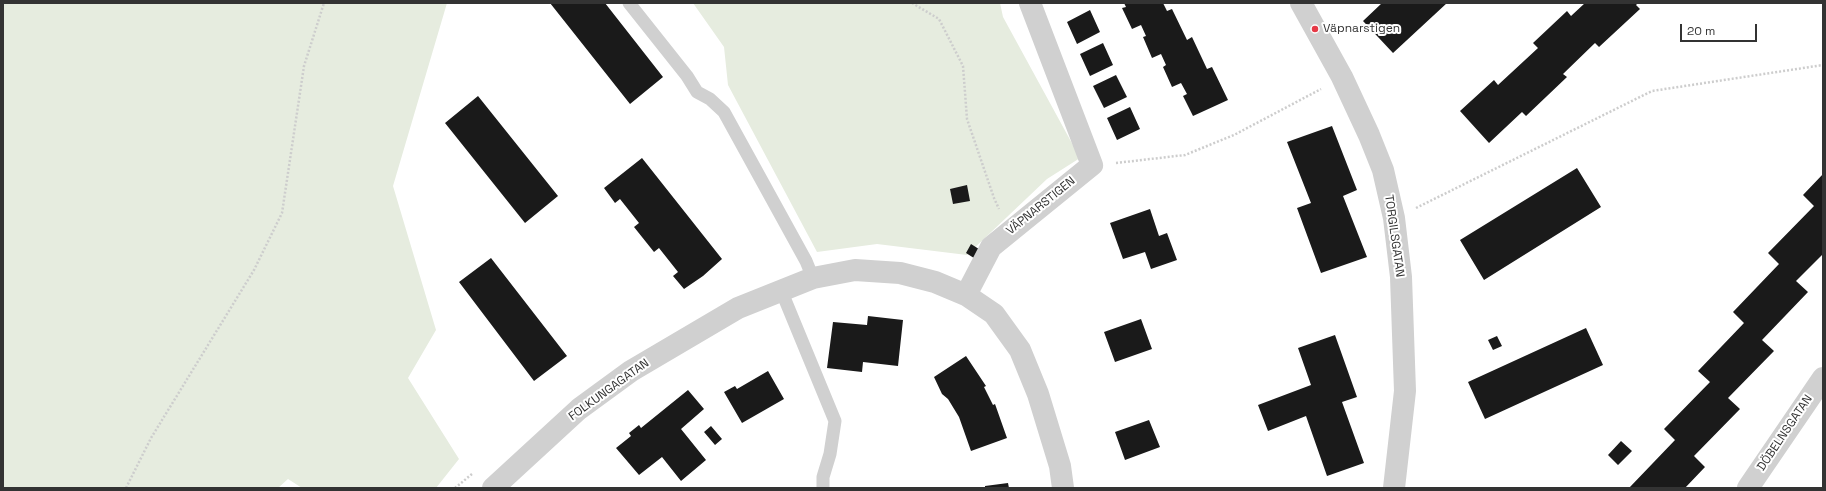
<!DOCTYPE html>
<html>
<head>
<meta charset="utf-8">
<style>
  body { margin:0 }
  #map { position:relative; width:1826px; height:491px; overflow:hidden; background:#fff; font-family:"Space Grotesk",sans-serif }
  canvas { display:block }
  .frame { position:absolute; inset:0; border:4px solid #333; pointer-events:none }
  .scale { position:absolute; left:1680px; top:24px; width:77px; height:18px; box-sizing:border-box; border:2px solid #333; border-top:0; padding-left:5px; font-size:12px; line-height:14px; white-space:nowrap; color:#333; -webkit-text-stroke:3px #fff; paint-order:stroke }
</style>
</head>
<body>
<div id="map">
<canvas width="1826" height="491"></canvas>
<div class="frame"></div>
<div class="scale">20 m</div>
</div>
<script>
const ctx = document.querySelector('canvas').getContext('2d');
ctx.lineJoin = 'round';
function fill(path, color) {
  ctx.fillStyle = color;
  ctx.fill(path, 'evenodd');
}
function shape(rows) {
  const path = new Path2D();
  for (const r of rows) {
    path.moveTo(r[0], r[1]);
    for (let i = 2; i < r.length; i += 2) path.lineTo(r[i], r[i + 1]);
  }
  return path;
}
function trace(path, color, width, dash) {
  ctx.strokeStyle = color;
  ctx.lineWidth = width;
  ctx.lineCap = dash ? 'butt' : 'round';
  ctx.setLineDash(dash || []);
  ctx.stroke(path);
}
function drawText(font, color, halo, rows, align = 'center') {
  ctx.font = font + ' "Space Grotesk",sans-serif';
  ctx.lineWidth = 4;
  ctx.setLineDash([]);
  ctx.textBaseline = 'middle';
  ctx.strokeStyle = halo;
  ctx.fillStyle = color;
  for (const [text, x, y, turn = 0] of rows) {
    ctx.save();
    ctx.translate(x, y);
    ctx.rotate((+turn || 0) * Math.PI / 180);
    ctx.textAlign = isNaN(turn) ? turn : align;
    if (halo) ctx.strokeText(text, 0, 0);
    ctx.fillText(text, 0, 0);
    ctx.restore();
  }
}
fill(shape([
  [3,3,447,3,393,186,436,330,408,378,459,459,436,488,302,488,288,479,278,488,3,488],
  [693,3,1000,3,1003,17,1080,158,1047,179,967,255,877,244,817,252,728,85,724,47]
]), '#e6ecdf');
fill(shape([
  [550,3,605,3,663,77,630,104],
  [1124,3,1163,3,1167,11,1172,9,1187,40,1192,37,1207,69,1212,67,1228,100,1193,116,1183,96,1187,94,1181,83,1172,87,1163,67,1166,65,1161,54,1152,58,1143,37,1146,36,1141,25,1132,29,1122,8,1126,7],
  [1382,3,1447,3,1393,53,1363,21],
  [1585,3,1638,3,1636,5,1640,9,1599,47,1595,43,1563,74,1567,77,1526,116,1522,112,1489,143,1460,111,1494,80,1498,85,1538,48,1533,43,1567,11,1571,16],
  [1090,10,1100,32,1077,44,1067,22],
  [1103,43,1113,65,1090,76,1080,54],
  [1116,75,1127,97,1104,108,1093,86],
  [478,96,558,196,525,223,445,123],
  [1130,107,1140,129,1117,140,1107,118],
  [1332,126,1357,190,1343,196,1367,257,1321,273,1297,208,1311,203,1287,142],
  [642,158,722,259,703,276,684,289,673,276,678,272,659,248,654,252,634,227,639,223,620,199,615,203,604,188],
  [1577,168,1601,207,1484,280,1460,240],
  [1823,174,1823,254,1796,281,1808,292,1762,340,1774,351,1728,398,1740,409,1694,456,1705,467,1685,488,1629,488,1675,440,1664,429,1710,382,1698,371,1744,323,1733,312,1779,264,1768,253,1814,206,1803,195],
  [967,185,970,201,953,204,950,189],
  [1150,209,1159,236,1167,233,1177,260,1151,269,1145,252,1123,259,1110,223],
  [971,244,982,251,977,260,966,253],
  [491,258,567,356,534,381,459,282],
  [868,316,903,320,898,366,863,362,862,372,827,368,833,322,867,325],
  [1141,319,1152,349,1115,362,1104,332],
  [1586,328,1603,365,1485,419,1468,382],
  [1335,335,1357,397,1342,402,1364,463,1327,476,1306,416,1268,431,1258,405,1311,385,1298,348],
  [1497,336,1502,346,1493,350,1488,340],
  [966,356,986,386,984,387,993,405,995,404,1007,438,971,451,959,417,948,399,942,394,934,377],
  [768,371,784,399,742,423,724,392,735,386,737,389],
  [688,390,704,409,681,429,706,460,681,481,662,457,639,475,616,448,631,436,629,433,639,425,641,428],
  [1149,420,1160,447,1125,460,1115,432],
  [711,426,722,439,715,445,704,432],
  [1621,441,1632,451,1618,465,1608,455],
  [1008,483,1009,488,985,488,985,486]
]), '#1a1a1a');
trace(shape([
  [912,3,939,19,963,66,967,119,994,198,999,209],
  [1116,163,1185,155,1234,135,1321,89],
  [1416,208,1652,91,1823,65],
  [126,488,151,438,254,270,282,213,304,66,324,3],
  [455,488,472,474]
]), '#cdcdcd', 2.5, [2, 2]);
trace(shape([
  [629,3,687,76,697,92,710,99,724,112,806,261,813,278],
  [781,290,835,421,830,454,823,477,823,488]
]), '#d0d0d0', 13);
trace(shape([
  [1301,3,1342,77,1369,135,1383,170,1394,218,1401,277,1405,391,1394,488],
  [966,295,991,247,1092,165,1030,3],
  [493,488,579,409,631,371,738,308,813,278,855,270,900,273,935,282,966,295,994,314,1020,350,1038,394,1060,466,1063,488],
  [1748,488,1823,378]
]), '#d0d0d0', 22);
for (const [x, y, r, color] of [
  [1315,29,4,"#e63946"]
]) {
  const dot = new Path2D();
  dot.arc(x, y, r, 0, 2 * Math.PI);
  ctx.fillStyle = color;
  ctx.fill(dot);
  trace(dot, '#fff', 1.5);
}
drawText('12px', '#333', '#fff', [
  ["Väpnarstigen",1323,29]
], 'left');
drawText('12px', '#333', '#fff', [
  ["VÄPNARSTIGEN",1041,206,-39],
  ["TORGILSGATAN",1394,236,82],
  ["FOLKUNGAGATAN",609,390,-36],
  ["DÖBELNSGATAN",1785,433,-56]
]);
</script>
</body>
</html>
